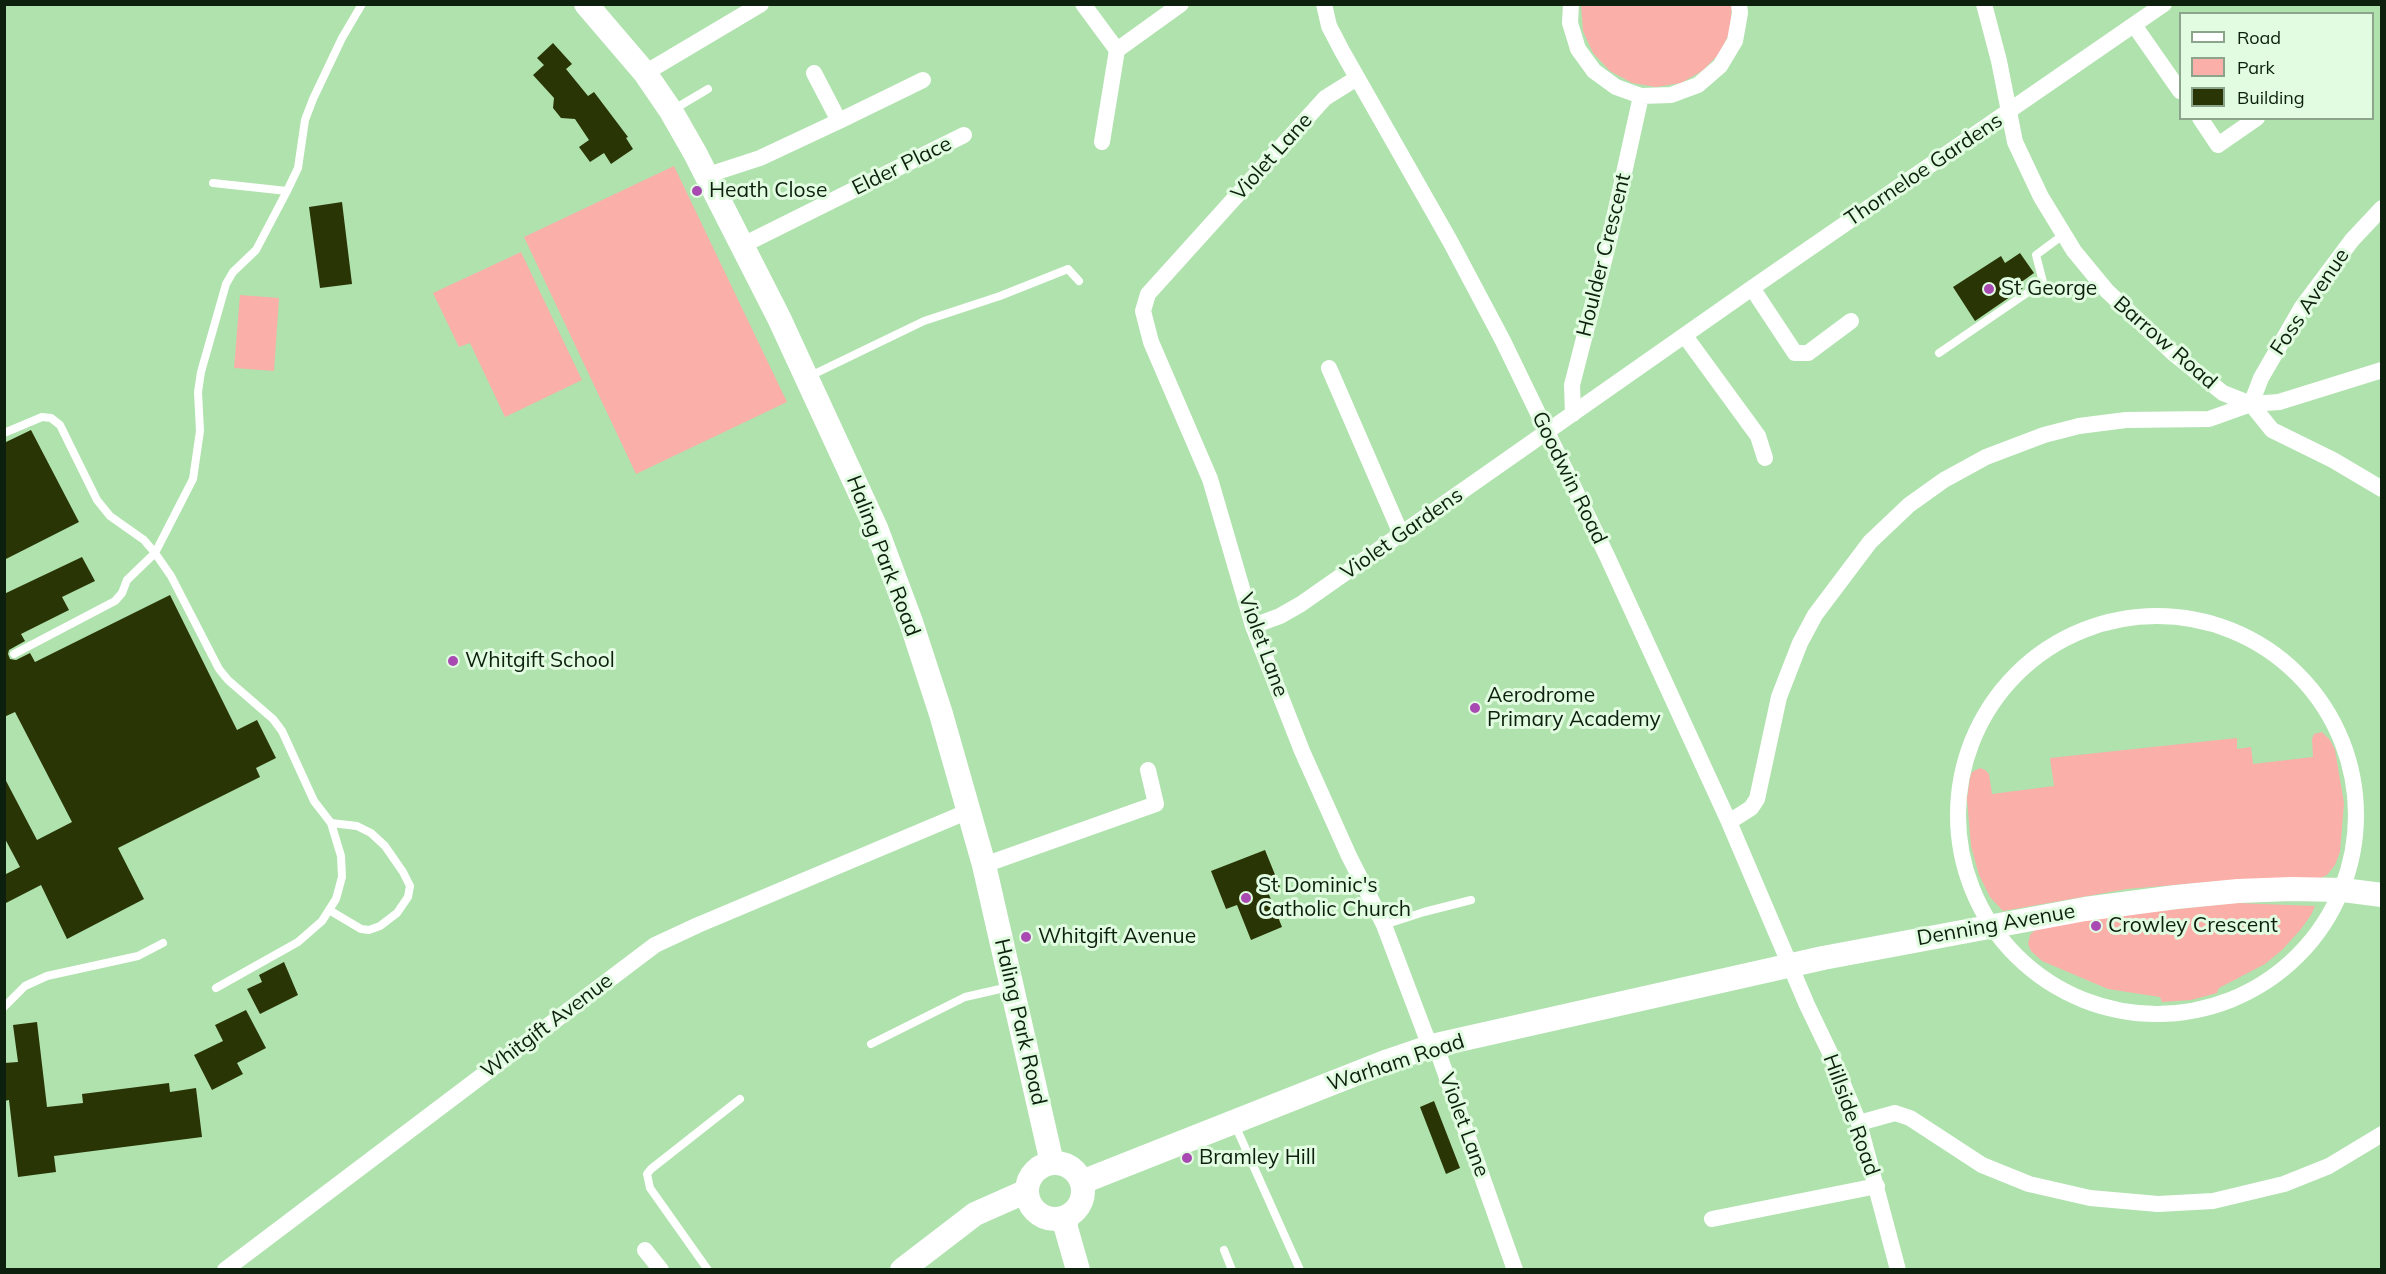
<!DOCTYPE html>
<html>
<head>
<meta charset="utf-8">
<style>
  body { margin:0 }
  #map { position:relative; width:2386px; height:1274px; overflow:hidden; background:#b0e2ae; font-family:Mulish,sans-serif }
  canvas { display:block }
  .frame { position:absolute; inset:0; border:6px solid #0d200d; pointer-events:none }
  .legend { position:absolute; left:2179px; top:12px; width:195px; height:108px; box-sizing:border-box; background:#e2fce1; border:2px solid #8da48c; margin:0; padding:8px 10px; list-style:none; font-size:18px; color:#0d200d }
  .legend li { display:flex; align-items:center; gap:12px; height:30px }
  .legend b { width:30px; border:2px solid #8da48c }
</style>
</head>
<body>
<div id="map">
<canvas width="2386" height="1274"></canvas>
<div class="frame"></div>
<ul class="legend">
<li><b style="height:8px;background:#fff"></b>Road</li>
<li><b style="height:16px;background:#faafa9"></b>Park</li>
<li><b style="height:16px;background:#293505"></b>Building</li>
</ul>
</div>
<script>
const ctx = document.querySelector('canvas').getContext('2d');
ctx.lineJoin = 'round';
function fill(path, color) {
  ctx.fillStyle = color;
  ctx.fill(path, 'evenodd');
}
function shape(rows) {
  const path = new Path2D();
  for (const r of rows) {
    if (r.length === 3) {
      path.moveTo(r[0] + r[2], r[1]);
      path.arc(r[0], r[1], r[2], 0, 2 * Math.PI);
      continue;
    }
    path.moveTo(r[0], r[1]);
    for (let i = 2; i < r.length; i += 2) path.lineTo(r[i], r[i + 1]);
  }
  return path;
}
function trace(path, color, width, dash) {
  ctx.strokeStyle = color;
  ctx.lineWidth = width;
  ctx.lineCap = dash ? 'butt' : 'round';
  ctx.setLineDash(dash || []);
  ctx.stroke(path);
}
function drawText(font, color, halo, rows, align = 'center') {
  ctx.font = font + ' Mulish,sans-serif';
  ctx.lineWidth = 6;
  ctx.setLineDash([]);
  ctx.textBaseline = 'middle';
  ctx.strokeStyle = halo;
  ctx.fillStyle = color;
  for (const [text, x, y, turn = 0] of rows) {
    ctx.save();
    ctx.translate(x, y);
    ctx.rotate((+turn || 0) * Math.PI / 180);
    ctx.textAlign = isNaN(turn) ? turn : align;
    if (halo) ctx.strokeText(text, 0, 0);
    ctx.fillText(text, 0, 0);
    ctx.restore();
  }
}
fill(shape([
  [1581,4,1732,4,1730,32,1719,54,1702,71,1681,83,1656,87,1632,83,1610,71,1593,53,1583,31],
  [674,166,787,402,636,474,524,237],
  [521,252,582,380,505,417,470,343,459,347,433,293],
  [240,295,279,298,274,371,234,368],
  [2322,732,2330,740,2335,750,2344,803,2340,852,2335,865,2327,875,2318,879,2244,879,2127,889,2003,911,1990,897,1979,875,1971,846,1967,799,1970,778,1972,772,1980,768,1985,770,1989,774,1992,794,2054,786,2050,758,2237,738,2237,749,2251,747,2253,764,2313,757,2312,739,2314,734],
  [2236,903,2315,906,2311,915,2301,929,2282,950,2265,964,2219,988,2217,993,2191,1000,2162,1002,2160,997,2108,989,2042,961,2031,951,2028,944,2030,935,2038,927,2160,911]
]), '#faafa9');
fill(shape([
  [553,43,572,64,566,69,588,96,594,92,628,137,626,138,633,149,611,164,604,153,590,162,579,147,589,140,575,119,561,118,553,108,554,98,533,75,544,65,537,58],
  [342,202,352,284,320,288,309,207],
  [2020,253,2034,273,2020,283,2023,288,1975,321,1953,287,2001,256,2005,263],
  [31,430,79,522,4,560,4,443],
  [82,557,95,581,62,597,69,610,21,634,25,641,9,650,8,654,10,659,16,660,30,653,35,662,170,595,237,730,257,720,276,758,256,768,260,777,118,848,144,899,67,939,41,885,4,904,4,875,20,867,4,837,4,777,37,840,72,822,15,712,4,717,4,594],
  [1265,850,1280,887,1268,892,1282,927,1251,940,1237,905,1226,909,1211,871],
  [284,962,298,995,260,1014,247,989,262,982,259,975],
  [246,1010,266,1048,237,1063,243,1074,212,1090,194,1055,223,1041,215,1025],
  [37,1022,47,1107,83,1103,82,1094,169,1083,170,1092,196,1088,202,1137,54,1156,56,1172,18,1177,9,1100,4,1101,4,1063,18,1062,13,1025],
  [1434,1101,1460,1168,1446,1174,1420,1107]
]), '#293505');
trace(shape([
  [671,111,708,89],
  [213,183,287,191],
  [1939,353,2043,282,2036,255,2063,235],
  [808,377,924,321,1000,296,1068,269,1079,281],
  [4,433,42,417,51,418,60,425,97,500,110,516,144,540,155,553,171,576,219,669,228,680,273,719,282,731,314,801,331,823,341,856,342,877,336,899,322,921,298,942,216,988],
  [14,654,115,601,122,593,127,580,155,553,193,479,200,431,198,392,201,372,226,284,233,272,256,250,287,191,298,168,305,120,313,99,342,38,362,4],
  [329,910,361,929,369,930,380,926,397,913,408,897,410,886,403,872,385,846,371,833,357,826,331,823],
  [1384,925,1424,912,1471,900],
  [4,1007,25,986,47,976,138,956,163,943],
  [871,1044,965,997,1009,987],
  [1235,1125,1300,1270],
  [1224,1250,1232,1270],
  [708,1270,650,1188,647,1174,651,1169,740,1099]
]), '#fff', 8);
trace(shape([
  [1083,4,1117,50,1181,4],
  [1324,4,1329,26,1342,51,1450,241,1503,341,1607,556,1729,822,1807,1005,1831,1055,1859,1123,1898,1270],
  [1571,4,1570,23,1578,49,1594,71,1616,87,1641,96,1671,95,1698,85,1720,66,1735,41,1740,13,1739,4],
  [1984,4,1999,61,2015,142,2041,197,2074,251,2107,291,2173,353,2223,393,2251,404],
  [2134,25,2180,91],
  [645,73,761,4],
  [1357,78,1325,98,1148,294,1143,311,1151,342,1210,479,1253,626,1302,751,1349,856,1384,925,1426,1036,1439,1055,1515,1270],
  [2200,118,2218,145,2257,118],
  [839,121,923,80],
  [1102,142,1117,50],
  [708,175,760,158,839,121,814,73],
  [743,245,964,135],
  [1752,288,1795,353,1808,353,1851,321],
  [1685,336,1758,436,1765,458],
  [1329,368,1401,534],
  [2251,404,2261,378,2302,307,2352,240,2382,208],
  [2251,404,2272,430,2333,460,2382,489],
  [1573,414,1572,385,1609,241,1641,96],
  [2157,815,199],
  [1253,626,1280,616,1301,604,1752,288,2164,4],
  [1729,822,1751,808,1757,799,1779,697,1800,643,1815,615,1870,542,1909,505,1944,480,1986,457,2044,435,2079,426,2126,420,2209,419,2251,404,2279,402,2382,370],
  [984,865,1156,804,1148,770],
  [1859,1123,1895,1113,1910,1118,1982,1165,2029,1184,2090,1198,2158,1204,2213,1201,2284,1184,2329,1166,2382,1134],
  [1712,1219,1877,1186],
  [645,1250,661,1270],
  [225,1270,655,945,698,925,969,811]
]), '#fff', 16);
trace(shape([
  [586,4,645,73,671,111,695,153,779,318,876,528,911,622,941,714,984,865,1052,1163],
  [1055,1191,28],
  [1082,1182,1388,1061,1432,1046,1823,958,2085,909,2176,897,2238,891,2291,889,2343,890,2382,895],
  [1066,1217,1066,1228,1078,1270],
  [902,1270,975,1214,1027,1191]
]), '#fff', 24);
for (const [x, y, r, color] of [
  [697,191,6,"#a94ab3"],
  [1989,289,6,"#a94ab3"],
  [453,661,6,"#a94ab3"],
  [1475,708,6,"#a94ab3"],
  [1246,898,6,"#a94ab3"],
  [2096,926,6,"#a94ab3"],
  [1026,937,6,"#a94ab3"],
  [1187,1158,6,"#a94ab3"]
]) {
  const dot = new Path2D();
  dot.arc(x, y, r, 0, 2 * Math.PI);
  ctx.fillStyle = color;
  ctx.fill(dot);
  trace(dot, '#e2fce1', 2);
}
drawText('21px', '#0d200d', '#e2fce1', [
  ["Violet Lane",1272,157,-48],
  ["Elder Place",902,166,-26],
  ["Thorneloe Gardens",1924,170,-34],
  ["Houlder Crescent",1604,255,-76],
  ["Foss Avenue",2310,302,-56],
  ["Barrow Road",2165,343,41],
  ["Goodwin Road",1569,478,64],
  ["Violet Gardens",1402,534,-35],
  ["Haling Park Road",883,556,69],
  ["Violet Lane",1263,645,70],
  ["Denning Avenue",1996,925,-10],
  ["Haling Park Road",1020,1022,77],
  ["Whitgift Avenue",547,1026,-37],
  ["Warham Road",1396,1063,-18],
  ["Hillside Road",1851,1115,70],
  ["Violet Lane",1464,1125,70]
]);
drawText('21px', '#0d200d', '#e2fce1', [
  ["Heath Close",709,191],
  ["St George",2001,289],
  ["Whitgift School",465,661],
  ["Aerodrome",1487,696],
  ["Primary Academy",1487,720],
  ["St Dominic's",1258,886],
  ["Catholic Church",1258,910],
  ["Crowley Crescent",2108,926],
  ["Whitgift Avenue",1038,937],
  ["Bramley Hill",1199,1158]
], 'left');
</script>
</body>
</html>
